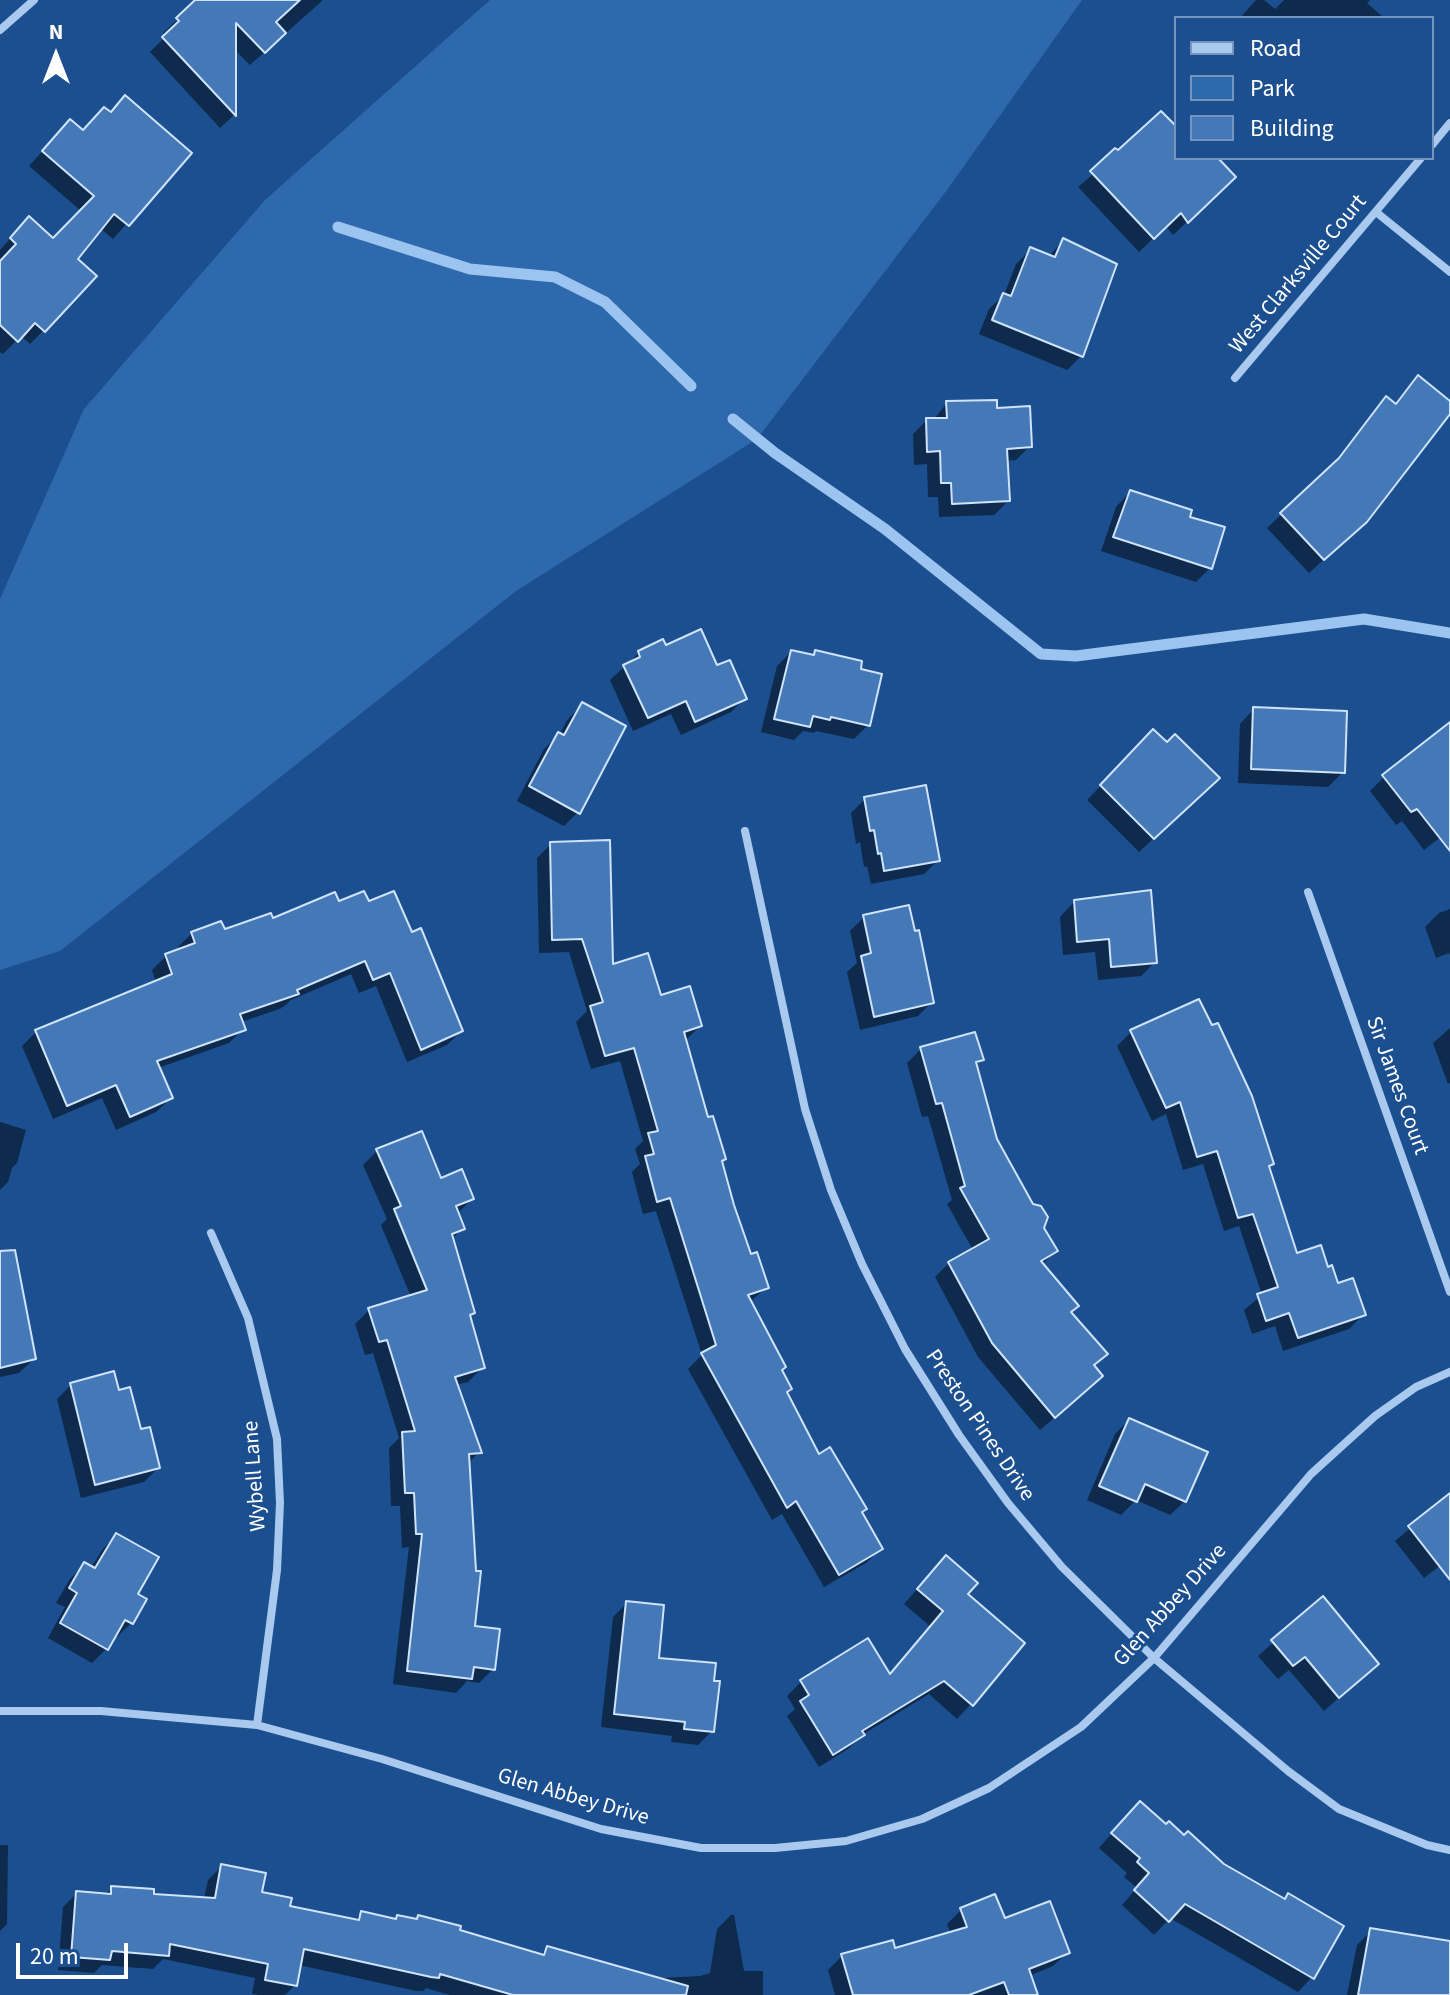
<!DOCTYPE html>
<html>
<head>
<meta charset="utf-8">
<style>
  body { margin:0 }
  #map { position:relative; width:1450px; height:1995px; overflow:hidden; background:#1b4f8f; font-family:"Source Sans 3",sans-serif }
  canvas { display:block }
  .legend { position:absolute; left:1174px; top:16px; width:260px; height:144px; box-sizing:border-box; background:#1b4f8f; border:2px solid #7695bc; margin:0; padding:10px 14px; list-style:none; font-size:24px; color:#fff }
  .legend li { display:flex; align-items:center; gap:16px; height:40px }
  .legend b { width:40px; border:2px solid #7695bc }
  .north { position:absolute; left:16px; top:16px; width:80px; height:80px; -webkit-text-stroke:6px #1b4f8f; paint-order:stroke; rotate:0deg; font-size:22px; font-weight:700; line-height:32px; text-align:center; color:#fff }
  .north::after { content:''; display:block; margin:auto; width:28px; height:36px; background:#fff; clip-path:polygon(50% 0,100% 100%,50% 72%,0 100%) }
  .scale { position:absolute; left:16px; top:1943px; width:112px; height:36px; box-sizing:border-box; border:4px solid #fff; border-top:0; padding-left:10px; font-size:24px; line-height:28px; white-space:nowrap; color:#fff; -webkit-text-stroke:6px #1b4f8f; paint-order:stroke }
</style>
</head>
<body>
<div id="map">
<canvas width="1450" height="1995"></canvas>
<ul class="legend">
<li><b style="height:10px;background:#a9c9ee"></b>Road</li>
<li><b style="height:22px;background:#2e69ad"></b>Park</li>
<li><b style="height:22px;background:#4478b7"></b>Building</li>
</ul>
<div class="north">N</div>
<div class="scale">20 m</div>
</div>
<script>
const ctx = document.querySelector('canvas').getContext('2d');
ctx.lineJoin = 'round';
function fill(path, color) {
  ctx.fillStyle = color;
  ctx.fill(path, 'evenodd');
}
function shape(rows) {
  const path = new Path2D();
  for (const r of rows) {
    path.moveTo(r[0], r[1]);
    for (let i = 2; i < r.length; i += 2) path.lineTo(r[i], r[i + 1]);
  }
  return path;
}
function trace(path, color, width, dash) {
  ctx.strokeStyle = color;
  ctx.lineWidth = width;
  ctx.lineCap = dash ? 'butt' : 'round';
  ctx.setLineDash(dash || []);
  ctx.stroke(path);
}
function drawText(font, color, halo, rows, align = 'center') {
  ctx.font = font + ' "Source Sans 3",sans-serif';
  ctx.lineWidth = 6;
  ctx.setLineDash([]);
  ctx.textBaseline = 'middle';
  ctx.strokeStyle = halo;
  ctx.fillStyle = color;
  for (const [text, x, y, turn = 0] of rows) {
    ctx.save();
    ctx.translate(x, y);
    ctx.rotate((+turn || 0) * Math.PI / 180);
    ctx.textAlign = isNaN(turn) ? turn : align;
    if (halo) ctx.strokeText(text, 0, 0);
    ctx.fillText(text, 0, 0);
    ctx.restore();
  }
}
fill(shape([
  [490,0,1082,0,947,190,757,439,516,591,60,951,0,970,0,599,84,409,265,200]
]), '#2e69ad');
fill(shape([
  [198,0,323,0,250,65,234,49,234,115,220,128,150,52,166,36,163,33],
  [1256,0,1264,0,1275,9,1284,0,1370,0,1367,3,1384,18,1240,18],
  [1176,129,1176,158,1216,158,1220,191,1173,235,1166,226,1139,252,1078,187,1118,153],
  [83,132,189,153,113,239,100,228,75,259,44,330,30,344,21,336,3,354,0,352,0,250,15,233,53,240,81,211,29,166,56,136],
  [1063,241,1081,356,1067,370,979,334,989,309,1004,295,1016,264,1030,250,1048,257],
  [1418,378,1450,403,1450,411,1350,536,1309,573,1267,528,1328,471,1373,413,1387,399,1394,405],
  [947,403,995,410,1030,446,1016,460,1006,461,1008,501,994,515,939,517,938,497,928,497,927,464,914,465,913,434,927,420,933,420],
  [1130,492,1188,518,1210,568,1196,582,1101,551,1116,507],
  [665,648,716,668,745,698,731,712,681,735,671,714,633,731,610,680,639,653],
  [791,652,811,657,816,652,868,725,854,739,816,731,814,733,803,731,794,740,761,732,777,666],
  [582,705,578,812,564,826,517,801,544,749,559,735,568,719],
  [1254,709,1343,772,1328,787,1238,783,1240,724],
  [1153,732,1167,745,1203,792,1139,852,1087,800],
  [1450,742,1450,830,1424,850,1402,821,1396,825,1370,791,1384,777],
  [865,799,938,860,924,874,871,884,867,866,864,867,860,842,856,844,851,813],
  [551,844,611,967,700,1026,686,1040,750,1257,767,1287,750,1302,780,1370,785,1393,818,1456,860,1514,880,1549,866,1563,824,1587,782,1514,772,1520,688,1369,702,1355,656,1211,643,1214,632,1172,640,1164,635,1149,643,1141,620,1061,591,1069,576,1022,587,1011,569,952,539,953,537,858],
  [1074,902,1155,962,1141,976,1098,980,1095,952,1063,955,1060,917],
  [338,904,368,904,411,934,461,1031,447,1045,407,1062,376,986,359,993,351,974,291,1000,282,1008,241,1022,243,1029,229,1043,158,1068,171,1098,156,1112,116,1130,102,1098,53,1119,22,1046,36,1032,156,983,152,970,166,956,179,951,178,947,192,933,224,932],
  [1450,909,1450,955,1449,953,1436,958,1425,927,1439,913],
  [864,917,932,1002,918,1016,860,1030,847,972,857,963,850,931],
  [1450,1028,1450,1083,1448,1084,1433,1043],
  [1131,1032,1271,1164,1267,1168,1296,1255,1327,1269,1337,1286,1363,1315,1349,1329,1283,1351,1275,1326,1252,1334,1244,1310,1262,1295,1239,1226,1224,1231,1203,1164,1183,1170,1166,1114,1152,1121,1117,1046],
  [921,1049,981,1059,975,1065,996,1140,1055,1251,1042,1265,1069,1312,1105,1354,1092,1367,1087,1390,1040,1430,978,1357,935,1277,949,1263,973,1250,947,1204,952,1200,928,1116,922,1117,907,1063],
  [0,1122,26,1130,17,1163,12,1168,8,1182,0,1190],
  [377,1151,472,1199,457,1214,463,1228,452,1239,473,1313,468,1317,483,1367,468,1382,456,1385,479,1452,468,1464,473,1628,493,1669,479,1683,467,1681,456,1693,393,1684,409,1547,402,1548,400,1506,391,1506,389,1448,399,1438,373,1353,365,1355,355,1324,369,1310,411,1297,381,1225,387,1219,363,1165],
  [0,1277,34,1359,19,1373,0,1377],
  [71,1385,118,1393,158,1468,144,1482,81,1498,57,1399],
  [1129,1420,1185,1501,1170,1515,1136,1500,1121,1515,1087,1500,1115,1434],
  [1450,1495,1450,1558,1424,1578,1395,1541],
  [116,1535,135,1595,131,1623,117,1637,114,1635,107,1648,92,1663,48,1638,65,1607,56,1603,70,1579,84,1565,91,1568,102,1550],
  [932,1572,965,1594,993,1680,957,1719,929,1694,862,1735,848,1749,819,1767,787,1716,795,1709,787,1696,801,1682,889,1675,931,1627,904,1604],
  [1323,1599,1377,1664,1324,1711,1289,1670,1278,1679,1258,1656],
  [627,1603,657,1660,712,1731,698,1745,671,1742,672,1736,601,1727,613,1617],
  [1126,1817,1223,1865,1283,1901,1288,1896,1312,1977,1298,1992,1170,1918,1154,1935,1122,1905,1137,1888,1124,1877,1127,1873,1099,1848],
  [0,1845,8,1845,7,1924,0,1931],
  [222,1866,260,1893,288,1908,354,1921,362,1913,394,1921,415,1921,418,1918,539,1956,547,1948,611,1995,450,1995,426,1988,423,1991,416,1991,299,1965,295,1985,285,1995,259,1995,252,1994,255,1978,163,1959,153,1969,102,1965,94,1973,58,1970,63,1907,77,1893,105,1895,112,1888,152,1896,204,1899,208,1880],
  [961,1910,1004,1921,1068,1952,1053,1966,1029,1976,1036,1995,835,1995,828,1970,842,1956,894,1950,951,1934,947,1924],
  [731,1915,734,1915,744,1971,763,1971,763,1995,648,1995,648,1992,662,1978,700,1976,710,1973,717,1929],
  [1371,1931,1450,1943,1450,1995,1347,1995,1357,1945]
]), '#0007');
trace(shape([
  [338,227,470,269,555,277,605,302,691,386],
  [733,419,775,453,885,529,1041,654,1076,656,1364,619,1450,633]
]), '#9cc4f0', 11);
const building = shape([
  [195,0,300,0,276,22,286,33,265,53,236,23,236,116,162,37,179,21,176,18,195,0],
  [125,95,192,153,129,226,114,214,78,259,97,276,45,332,35,323,18,342,0,325,0,261,16,244,10,238,29,216,53,238,94,196,42,151,70,119,83,130,104,107,111,112,125,95],
  [1161,111,1176,126,1176,158,1218,158,1236,177,1188,223,1181,213,1154,239,1090,171,1115,148,1118,150,1161,111],
  [1063,238,1117,264,1083,357,992,320,1003,293,1011,296,1030,247,1055,257,1063,238],
  [1418,375,1450,401,1450,414,1367,522,1324,560,1280,513,1339,458,1386,396,1396,404,1418,375],
  [997,400,997,408,1030,406,1032,447,1007,449,1010,501,952,504,951,483,941,483,940,451,927,452,926,418,947,418,946,401,997,400],
  [1130,490,1192,510,1190,517,1225,527,1212,569,1113,537,1130,490],
  [701,629,717,665,730,660,747,699,695,722,686,701,648,718,623,665,640,657,638,651,663,639,666,645,701,629],
  [791,650,814,655,815,650,862,661,861,669,882,674,870,726,831,717,830,720,813,716,810,727,774,719,791,650],
  [582,702,626,726,580,814,529,786,558,732,564,735,582,702],
  [1253,707,1347,711,1345,773,1251,769,1253,707],
  [1450,722,1450,851,1417,809,1411,812,1382,775,1450,722],
  [1153,729,1167,742,1175,734,1220,778,1154,839,1100,785,1153,729],
  [926,785,940,861,884,871,881,853,878,854,874,830,870,831,864,797,926,785],
  [610,840,613,964,648,953,661,995,690,986,702,1026,684,1032,708,1117,713,1116,726,1159,722,1161,734,1205,751,1254,757,1252,769,1288,748,1295,786,1367,782,1370,792,1389,787,1392,819,1454,830,1447,867,1509,862,1512,883,1549,839,1575,796,1501,787,1508,701,1353,716,1345,670,1198,657,1202,645,1156,654,1154,648,1133,658,1131,634,1048,605,1056,590,1006,603,1002,582,939,552,940,550,842,610,840],
  [1151,890,1157,963,1111,967,1109,939,1077,942,1074,900,1151,890],
  [364,891,369,901,394,891,412,932,421,928,463,1031,421,1050,390,973,373,980,365,961,297,990,299,994,240,1014,246,1030,157,1061,173,1098,130,1117,116,1085,67,1106,35,1030,172,974,165,954,195,943,191,932,221,921,225,929,271,913,273,918,335,892,339,901,364,891],
  [909,905,915,931,919,930,934,1003,874,1017,861,956,871,953,863,915,909,905],
  [1199,999,1212,1025,1218,1023,1252,1096,1274,1164,1269,1166,1297,1253,1321,1245,1328,1267,1332,1265,1338,1283,1353,1278,1366,1315,1298,1338,1289,1313,1266,1321,1257,1294,1278,1287,1253,1214,1238,1218,1217,1151,1197,1157,1180,1102,1166,1108,1130,1030,1199,999],
  [975,1032,984,1060,976,1062,997,1139,1033,1204,1041,1206,1048,1217,1044,1228,1058,1251,1041,1261,1079,1306,1071,1312,1108,1354,1094,1365,1103,1376,1055,1418,992,1343,948,1262,989,1239,960,1188,965,1186,942,1103,936,1104,920,1047,975,1032],
  [422,1131,441,1178,462,1169,474,1199,456,1206,465,1229,452,1234,475,1313,470,1315,485,1368,455,1377,482,1453,469,1454,476,1571,481,1571,475,1626,500,1629,495,1670,474,1667,472,1679,407,1671,422,1534,416,1534,414,1493,405,1493,402,1432,415,1431,387,1340,379,1342,368,1308,427,1290,394,1209,401,1206,376,1149,422,1131],
  [15,1250,36,1359,0,1368,0,1251,15,1250],
  [114,1371,119,1390,130,1387,141,1429,150,1427,160,1468,95,1485,70,1383,114,1371],
  [1129,1418,1208,1452,1186,1502,1145,1484,1137,1502,1099,1486,1129,1418],
  [1450,1493,1450,1580,1408,1526,1450,1493],
  [116,1533,159,1557,138,1594,147,1599,133,1624,125,1620,108,1650,60,1623,77,1593,69,1588,84,1562,95,1568,116,1533],
  [946,1555,978,1583,968,1594,1025,1643,973,1706,944,1681,862,1731,865,1735,833,1755,800,1701,809,1695,800,1680,868,1638,890,1674,943,1611,917,1589,946,1555],
  [1323,1596,1379,1664,1339,1698,1305,1657,1293,1666,1271,1640,1323,1596],
  [626,1601,664,1605,659,1658,716,1663,714,1681,720,1681,714,1732,684,1729,685,1722,614,1714,626,1601],
  [1140,1801,1166,1824,1169,1821,1184,1835,1188,1831,1224,1864,1285,1899,1288,1893,1344,1926,1314,1979,1185,1904,1169,1922,1134,1890,1149,1873,1137,1862,1140,1858,1111,1833,1140,1801],
  [221,1864,266,1873,262,1892,292,1898,290,1906,359,1920,361,1911,396,1919,397,1915,417,1919,418,1915,461,1926,460,1930,544,1955,547,1946,688,1986,686,1995,513,1995,440,1974,439,1978,431,1977,304,1949,297,1986,265,1980,268,1964,170,1944,169,1956,112,1951,110,1960,71,1957,76,1891,111,1894,111,1886,154,1889,154,1894,215,1898,221,1864],
  [995,1894,1005,1918,1050,1901,1070,1953,1029,1969,1038,1995,1009,1995,1004,1982,969,1995,853,1995,841,1954,893,1940,895,1948,967,1927,960,1908,995,1894],
  [1370,1928,1450,1941,1450,1995,1358,1995,1370,1928]
]);
fill(building, '#4478b7');
trace(building, '#cfe3fa', 2);
trace(shape([
  [0,30,34,0],
  [1432,145,1450,123],
  [1376,212,1450,272],
  [1235,378,1421,158],
  [745,831,805,1109,831,1190,862,1264,905,1349,959,1435,1008,1503,1062,1567,1154,1658,1288,1771,1339,1809,1427,1845,1450,1850],
  [1308,892,1450,1292],
  [211,1233,248,1318,277,1439,280,1503,277,1570,257,1725],
  [0,1711,101,1711,257,1725,382,1759,601,1829,701,1848,775,1848,846,1841,922,1819,989,1788,1081,1727,1154,1658,1311,1474,1375,1416,1416,1387,1450,1372]
]), '#a9c9ee', 8);
drawText('22px', '#fff', '#1b4f8f', [
  ["West Clarksville Court",1299,275,-50],
  ["Sir James Court",1396,1086,70],
  ["Preston Pines Drive",979,1426,56],
  ["Wybell Lane",256,1476,-94],
  ["Glen Abbey Drive",1171,1606,-48],
  ["Glen Abbey Drive",573,1798,16]
]);
</script>
</body>
</html>
